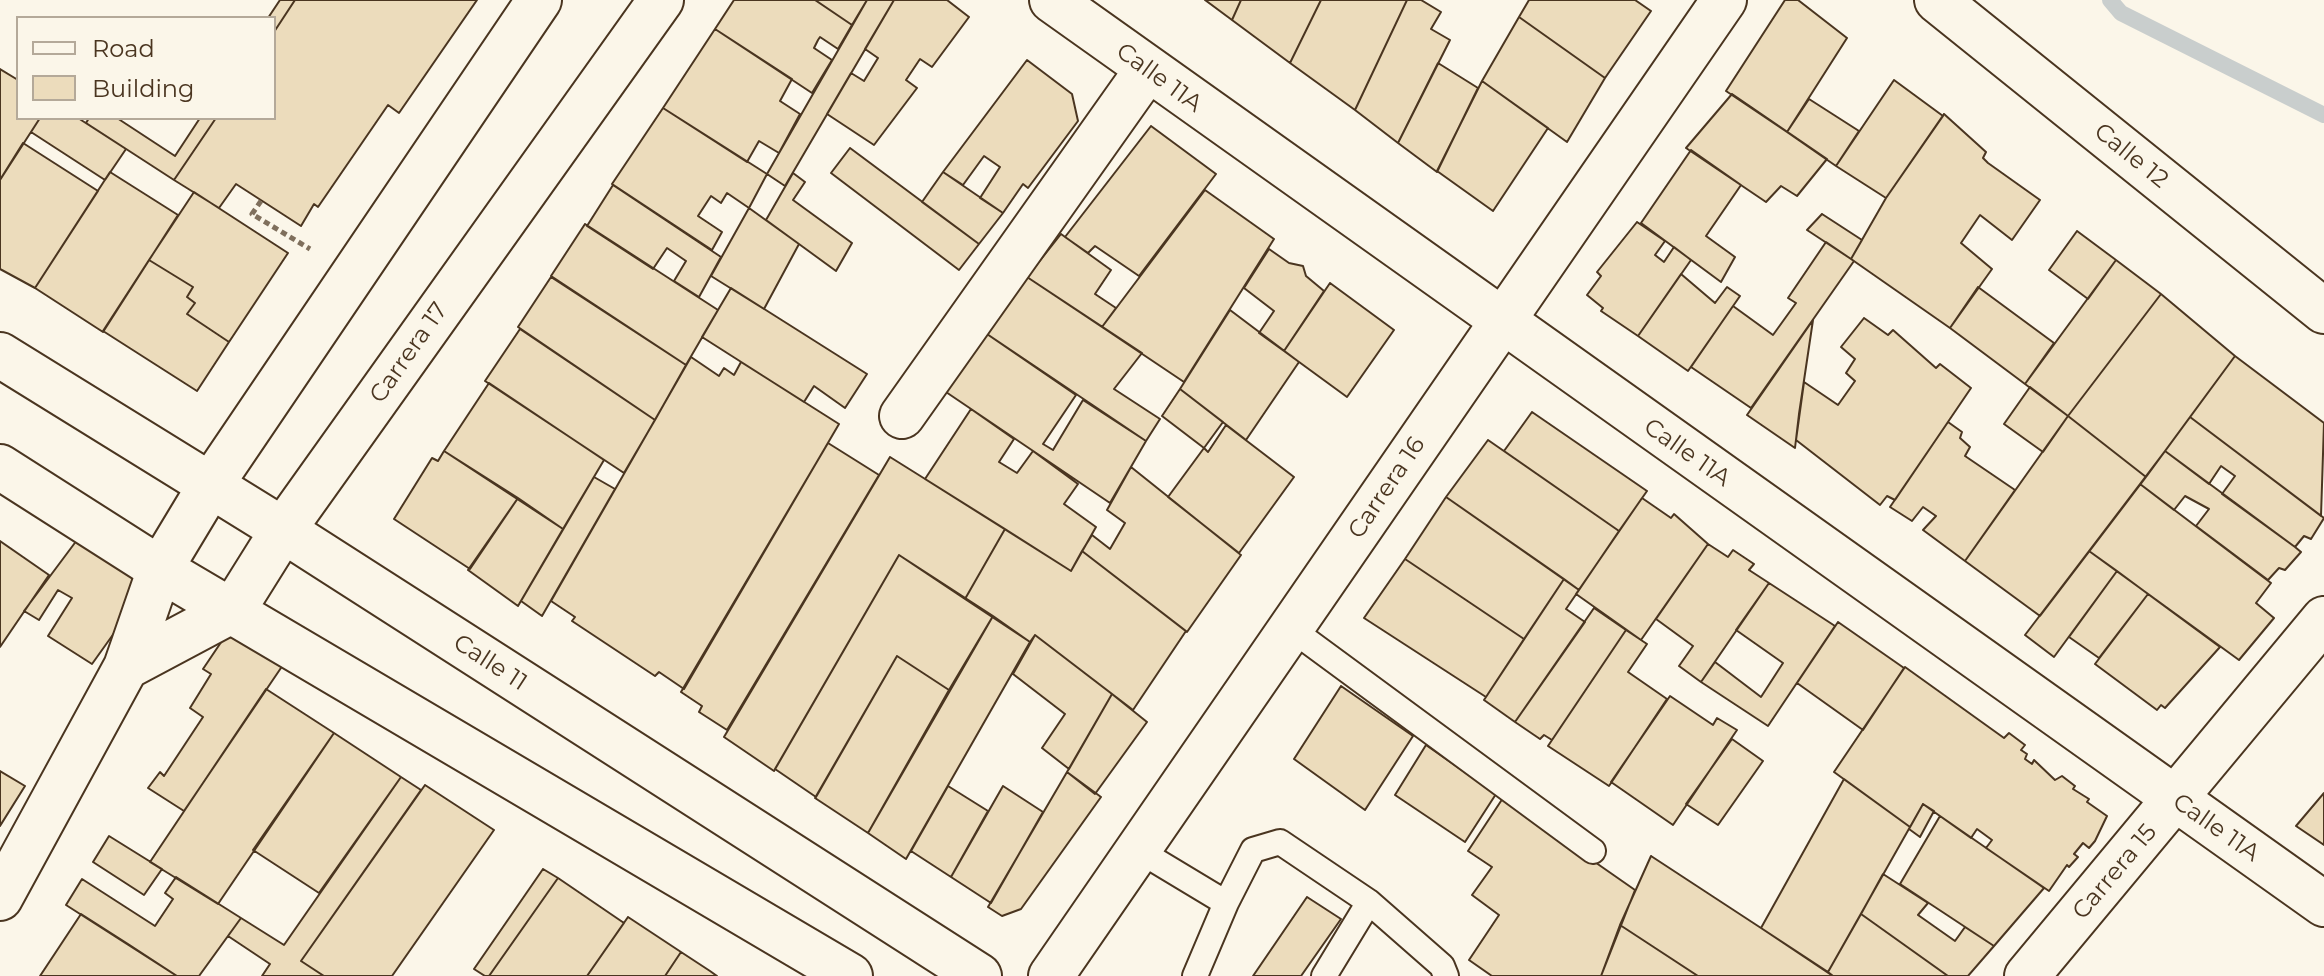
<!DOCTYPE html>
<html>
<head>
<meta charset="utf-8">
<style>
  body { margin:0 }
  #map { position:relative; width:2324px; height:976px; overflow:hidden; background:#fbf6e9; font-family:Montserrat,sans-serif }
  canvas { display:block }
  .legend { position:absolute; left:16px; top:16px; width:260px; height:104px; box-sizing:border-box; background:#fbf6e9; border:2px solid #b4a999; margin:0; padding:10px 14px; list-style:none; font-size:24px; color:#4a3520 }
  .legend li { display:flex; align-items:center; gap:16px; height:40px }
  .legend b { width:40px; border:2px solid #b4a999 }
</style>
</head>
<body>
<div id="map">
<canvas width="2324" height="976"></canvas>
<ul class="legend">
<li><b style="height:10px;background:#fbf6e9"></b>Road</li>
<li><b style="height:22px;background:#ecdcbc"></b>Building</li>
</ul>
</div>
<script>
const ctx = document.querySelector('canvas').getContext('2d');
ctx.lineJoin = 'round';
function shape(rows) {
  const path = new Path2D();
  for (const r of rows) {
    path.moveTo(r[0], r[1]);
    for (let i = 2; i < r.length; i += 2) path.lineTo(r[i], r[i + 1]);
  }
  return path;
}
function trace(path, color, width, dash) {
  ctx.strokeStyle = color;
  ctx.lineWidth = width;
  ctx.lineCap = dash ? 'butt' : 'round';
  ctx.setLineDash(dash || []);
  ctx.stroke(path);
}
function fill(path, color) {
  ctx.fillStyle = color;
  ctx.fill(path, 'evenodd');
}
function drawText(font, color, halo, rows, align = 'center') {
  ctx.font = font + ' Montserrat,sans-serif';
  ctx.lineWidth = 6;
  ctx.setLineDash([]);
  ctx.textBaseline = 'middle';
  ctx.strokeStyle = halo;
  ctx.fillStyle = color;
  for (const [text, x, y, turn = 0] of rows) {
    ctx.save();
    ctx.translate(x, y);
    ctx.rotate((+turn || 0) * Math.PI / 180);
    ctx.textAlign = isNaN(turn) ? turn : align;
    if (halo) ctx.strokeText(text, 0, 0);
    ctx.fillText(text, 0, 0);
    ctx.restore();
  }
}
trace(shape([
  [2110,0,2121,13,2324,115]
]), '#c9cecd', 16);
const building = shape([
  [280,0,295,0,274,32,274,18,268,18,280,0],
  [295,0,477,0,399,113,388,105,318,207,314,204,301,226,236,184,219,208,174,180,216,118,274,118,274,32,295,0],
  [734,0,815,0,852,25,838,49,820,37,818,40,814,48,832,60,812,93,715,29,734,0],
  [815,0,867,0,852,25,815,0],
  [867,0,894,0,785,186,767,174,867,0],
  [894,0,947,0,969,17,932,67,920,59,906,80,917,88,874,145,827,114,851,73,864,81,878,58,865,49,894,0],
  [1205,0,1241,0,1232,20,1205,0],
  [1241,0,1321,0,1290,63,1232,20,1241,0],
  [1321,0,1407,0,1355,110,1290,63,1321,0],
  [1407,0,1421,0,1441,12,1431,29,1450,40,1398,143,1355,110,1407,0],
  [1529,0,1635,0,1651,11,1605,78,1519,17,1529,0],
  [1785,0,1798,0,1847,38,1787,132,1726,91,1785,0],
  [1519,17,1605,78,1567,142,1482,81,1519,17],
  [715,29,792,79,780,101,800,114,779,153,759,141,747,162,663,108,715,29],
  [1027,60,1072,94,1078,121,1028,188,1023,184,1003,213,980,198,1000,167,984,156,963,185,943,172,1027,60],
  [1438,63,1478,88,1437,172,1398,143,1438,63],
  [0,69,18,80,18,118,40,118,0,180,0,69],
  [1894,80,1943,116,1886,198,1836,166,1894,80],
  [1482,81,1548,128,1493,211,1437,171,1482,81],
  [1732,94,1827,159,1797,196,1781,186,1766,202,1686,148,1732,94],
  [1809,99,1859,131,1836,166,1787,132,1809,99],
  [663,108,767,174,749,208,727,193,721,203,711,196,698,216,722,232,712,250,612,184,663,108],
  [1944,114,1986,152,1983,158,1988,163,2040,200,2012,240,1980,215,1961,243,1992,269,1950,328,1851,259,1886,198,1944,114],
  [40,118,78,118,126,149,105,180,31,132,40,118],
  [89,118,117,118,175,156,200,118,216,118,174,180,86,123,89,118],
  [1151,126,1216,174,1139,276,1095,246,1088,253,1065,237,1151,126],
  [23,143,98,191,35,288,0,269,0,180,23,143],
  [850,148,979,244,959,270,831,173,850,148],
  [1691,150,1741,185,1706,236,1735,257,1721,282,1641,223,1691,150],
  [110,172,178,215,103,332,35,288,110,172],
  [943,172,1003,213,979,244,922,202,943,172],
  [793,173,805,182,793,200,852,243,836,271,766,220,793,173],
  [613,185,721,257,699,297,674,281,686,261,667,248,653,269,587,226,613,185],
  [1205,190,1274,239,1184,382,1102,327,1205,190],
  [194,192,288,253,229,342,187,314,195,303,187,297,193,287,149,260,194,192],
  [749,208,799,244,764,309,711,276,749,208],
  [1822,214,1862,240,1851,259,1807,230,1822,214],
  [1637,222,1665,241,1655,255,1664,262,1674,247,1691,260,1638,336,1601,311,1603,308,1587,295,1601,276,1597,272,1637,222],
  [585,224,718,310,686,365,551,276,585,224],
  [2077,231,2116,260,2088,299,2049,270,2077,231],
  [1061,234,1111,270,1095,294,1116,308,1102,327,1027,277,1061,234],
  [1826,242,1854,261,1751,408,1691,367,1733,306,1773,335,1796,303,1788,298,1826,242],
  [1269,249,1289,263,1303,266,1306,276,1324,291,1284,351,1259,333,1274,311,1244,288,1269,249],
  [149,260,193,287,187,297,195,303,187,314,229,342,197,391,103,331,149,260],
  [2116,260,2161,294,2068,416,2025,384,2116,260],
  [1681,274,1715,303,1727,287,1740,296,1688,371,1638,336,1681,274],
  [551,277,686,365,655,420,518,327,551,277],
  [1027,277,1142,353,1114,389,1160,419,1146,441,984,332,1027,277],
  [1330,283,1394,330,1347,397,1284,351,1330,283],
  [1978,287,2054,343,2025,384,1950,328,1978,287],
  [731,288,867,374,845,408,814,386,804,402,702,337,731,288],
  [2161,294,2235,356,2146,477,2068,416,2161,294],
  [1230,310,1299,362,1246,440,1180,389,1230,310],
  [1864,318,1888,335,1893,330,1936,368,1940,364,1971,388,1895,500,1887,496,1880,505,1796,440,1804,382,1838,405,1855,381,1846,373,1855,359,1841,347,1864,318],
  [1813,320,1799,414,1795,448,1747,415,1813,320],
  [520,329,655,420,624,473,485,381,520,329],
  [984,332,1076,395,1043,444,1053,450,1083,400,1146,441,1110,503,943,390,984,332],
  [2235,356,2324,423,2321,516,2190,417,2235,356],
  [691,357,719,376,724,368,734,375,741,362,839,424,684,689,659,672,655,676,572,621,575,617,551,601,691,357],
  [489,383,604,460,563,529,444,451,489,383],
  [2030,387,2068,416,2043,452,2004,424,2030,387],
  [1180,389,1223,422,1204,448,1162,416,1180,389],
  [971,409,1014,439,999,462,1017,473,1033,451,1078,484,1064,504,1096,527,1071,571,925,479,971,409],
  [1532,412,1647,491,1619,531,1504,451,1532,412],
  [2068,416,2146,477,2040,616,1965,561,2068,416],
  [2190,417,2324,518,2311,539,2304,536,2295,547,2222,494,2235,476,2221,466,2209,484,2165,451,2190,417],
  [1948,422,1962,432,1960,438,1970,447,1965,456,2015,490,1965,561,1923,530,1936,516,1923,507,1912,521,1890,507,1948,422],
  [1226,425,1294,477,1239,553,1168,497,1204,448,1208,452,1226,425],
  [1488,440,1619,531,1579,590,1446,497,1488,440],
  [828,443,879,475,727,730,699,712,702,706,681,692,828,443],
  [444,451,518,498,470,569,394,519,432,458,438,461,444,451],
  [2165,451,2295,547,2301,552,2285,570,2279,568,2268,580,2196,526,2209,509,2185,496,2174,510,2140,484,2165,451],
  [890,457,1005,529,965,599,899,555,774,771,724,737,890,457],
  [1131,467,1241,555,1187,632,1082,551,1092,535,1110,549,1125,523,1107,510,1131,467],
  [594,477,615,489,542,616,521,601,594,477],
  [2140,484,2271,583,2256,603,2274,618,2239,660,2089,551,2140,484],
  [1446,497,1564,579,1524,639,1405,559,1446,497],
  [518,498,563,529,518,606,468,570,518,498],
  [1642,498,1671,518,1674,514,1708,544,1641,640,1576,594,1642,498],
  [1005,529,1071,571,1082,551,1186,631,1133,710,1035,635,1030,642,965,599,1005,529],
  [80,536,152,580,92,664,48,636,72,598,58,590,39,620,24,611,80,536],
  [0,541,49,575,0,647,0,541],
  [1708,544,1728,557,1733,550,1754,564,1749,570,1769,583,1701,682,1679,666,1693,646,1656,619,1708,544],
  [2089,551,2117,571,2054,657,2025,635,2089,551],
  [899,555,993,616,949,690,897,656,816,797,775,769,899,555],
  [1405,559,1524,639,1486,697,1364,618,1405,559],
  [2117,571,2148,594,2099,658,2069,637,2117,571],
  [1564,579,1579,590,1566,609,1585,622,1515,722,1484,700,1564,579],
  [1769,583,1835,626,1768,726,1701,682,1715,662,1761,697,1783,663,1736,630,1769,583],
  [2148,594,2220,647,2165,708,2161,705,2157,710,2095,664,2148,594],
  [1594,608,1626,630,1552,740,1544,735,1540,739,1515,722,1594,608],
  [993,616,1030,642,906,859,868,833,993,616],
  [1838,622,1904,668,1863,730,1797,683,1838,622],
  [232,626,285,662,184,811,148,788,160,772,164,776,203,717,190,708,211,674,203,669,232,626],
  [1626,630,1647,644,1628,672,1667,699,1609,786,1548,746,1626,630],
  [1035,635,1112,694,1069,769,1042,748,1065,714,1013,674,1035,635],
  [897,656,949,690,868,833,815,798,897,656],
  [1905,667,2004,738,2009,733,2025,745,2021,750,2027,754,2025,759,2032,764,2034,760,2055,780,2062,776,2075,786,2073,789,2089,799,2087,802,2107,816,2095,841,2089,848,2083,843,2074,854,2078,857,2069,867,2067,865,2049,891,1986,848,1992,840,1977,829,1971,838,1923,804,1910,827,1834,772,1905,667],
  [1341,686,1413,736,1365,810,1294,759,1341,686],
  [266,689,334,733,218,904,150,862,266,689],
  [1112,694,1147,722,1095,794,1067,772,1112,694],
  [1670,696,1713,725,1717,718,1737,730,1673,825,1611,782,1670,696],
  [334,733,401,777,319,893,253,850,334,733],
  [1732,739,1763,761,1718,825,1686,804,1732,739],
  [1426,745,1496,794,1465,842,1395,795,1426,745],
  [0,771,25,786,0,826,0,771],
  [1067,772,1101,797,1021,909,1002,916,988,907,1067,772],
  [401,777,421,790,301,961,324,976,262,976,270,964,228,936,241,918,284,945,401,777],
  [1844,779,1910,827,1828,972,1761,928,1844,779],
  [425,785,494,830,392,976,324,976,301,961,425,785],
  [948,786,988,811,951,877,911,851,948,786],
  [1003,786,1043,812,991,903,951,877,1003,786],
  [2324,793,2324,845,2296,826,2324,793],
  [1503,798,1635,890,1601,976,1492,976,1469,960,1499,915,1472,895,1492,867,1468,851,1503,798],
  [1923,804,1934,811,1920,837,1909,829,1923,804],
  [1940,816,2044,888,1994,946,1900,884,1940,816],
  [109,836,162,869,144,895,93,862,109,836],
  [1651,856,1761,928,1833,976,1698,976,1620,925,1651,856],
  [543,869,558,878,489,976,485,976,474,969,543,869],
  [1883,874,1928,903,1918,915,1955,941,1965,927,1994,946,1968,976,1948,976,1861,914,1883,874],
  [176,877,241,918,199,976,177,976,66,905,82,879,155,926,173,899,165,893,176,877],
  [558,878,624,923,587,976,489,976,558,878],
  [1307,897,1341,919,1301,976,1253,976,1307,897],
  [81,914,128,944,177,976,40,976,81,914],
  [1861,914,1948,976,1833,976,1828,972,1861,914],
  [628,917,681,952,665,976,587,976,628,917],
  [1620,925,1698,976,1601,976,1620,925],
  [681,952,710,971,717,976,665,976,681,952]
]);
fill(building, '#ecdcbc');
trace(building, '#4a3520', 2);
const service = shape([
  [1290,628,1593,851],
  [1138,850,1226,903,1195,976],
  [1226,903,1253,850,1280,842,1369,902,1442,966,1446,976],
  [1324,976,1369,902]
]);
const minor = shape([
  [1052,0,2324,904],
  [902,416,1147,70],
  [126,667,233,610],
  [0,898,126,667,160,569],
  [1051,976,1724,0],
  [2027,976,2324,619]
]);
const tertiary = shape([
  [1937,0,2324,311]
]);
const primary = shape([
  [0,355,283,530,979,976],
  [0,467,160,569,850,976],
  [160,569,210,486,539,0],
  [233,610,283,530,661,0]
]);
trace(service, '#4a3520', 28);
trace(minor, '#4a3520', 48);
trace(tertiary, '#4a3520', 48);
trace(primary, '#4a3520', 48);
trace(shape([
  [261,201,252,214,310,249]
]), '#7f6f5c', 5, [6, 4]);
trace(service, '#fbf6e9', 24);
trace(minor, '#fbf6e9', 44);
trace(tertiary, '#fbf6e9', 44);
trace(primary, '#fbf6e9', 44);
drawText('24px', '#4a3520', '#fbf6e9', [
  ["Calle 11A",1159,78,36],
  ["Calle 12",2131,156,39],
  ["Carrera 17",409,353,-55],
  ["Calle 11A",1687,453,35],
  ["Carrera 16",1387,488,-56],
  ["Calle 11",490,663,33],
  ["Calle 11A",2216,828,35],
  ["Carrera 15",2115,872,-50]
]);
</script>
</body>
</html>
